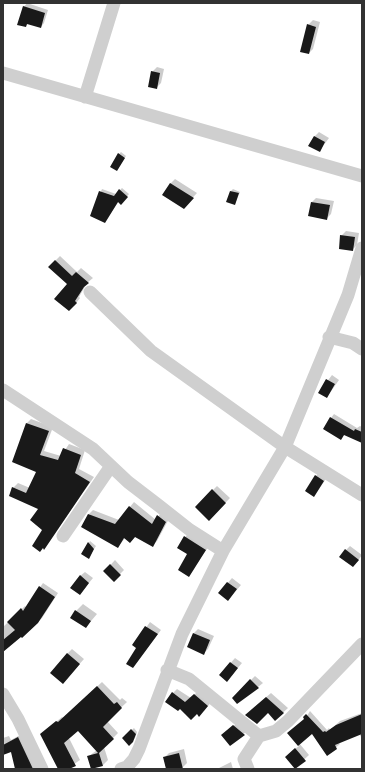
<!DOCTYPE html>
<html>
<head>
<meta charset="utf-8">
<style>
  body { margin:0 }
  #map { position:relative; width:365px; height:772px; overflow:hidden; background:#fff; font-family:"Public Sans",sans-serif }
  canvas { display:block }
  .frame { position:absolute; inset:0; border:4px solid #323232; pointer-events:none }
</style>
</head>
<body>
<div id="map">
<canvas width="365" height="772"></canvas>
<div class="frame"></div>
</div>
<script>
const ctx = document.querySelector('canvas').getContext('2d');
ctx.lineJoin = 'round';
function fill(path, color) {
  ctx.fillStyle = color;
  ctx.fill(path, 'evenodd');
}
function shape(rows) {
  const path = new Path2D();
  for (const r of rows) {
    path.moveTo(r[0], r[1]);
    for (let i = 2; i < r.length; i += 2) path.lineTo(r[i], r[i + 1]);
  }
  return path;
}
function trace(path, color, width, dash) {
  ctx.strokeStyle = color;
  ctx.lineWidth = width;
  ctx.lineCap = dash ? 'butt' : 'round';
  ctx.setLineDash(dash || []);
  ctx.stroke(path);
}
fill(shape([
  [27,3,48,10,44,23,41,27,29,23,25,26,24,7],
  [313,20,320,22,313,49,309,53,308,25],
  [157,67,164,69,161,83,156,88,152,72],
  [319,132,329,138,320,150,314,137],
  [121,152,126,156,118,168,119,154],
  [175,179,197,193,183,208,170,184],
  [122,188,129,194,121,203,119,201,106,220,91,215,102,189,116,194],
  [233,189,240,192,235,204,231,191],
  [316,198,334,201,331,214,326,219,312,202],
  [346,231,359,233,357,245,352,250,341,236],
  [60,256,77,272,81,268,93,278,87,283,79,297,80,298,74,306,69,284,55,261],
  [332,375,339,380,327,397,319,392],
  [334,414,357,428,360,426,362,427,362,442,345,434,341,439,331,418],
  [31,419,53,427,44,451,61,456,69,444,85,450,79,469,94,477,44,548,40,509,13,488,18,483,30,488,37,471,27,423],
  [320,471,328,476,314,496,316,476],
  [217,486,230,498,209,520,196,507],
  [134,502,156,520,162,511,170,517,157,541,153,545,136,536,130,542,125,538,118,547,89,514,93,510,119,520],
  [189,532,209,546,189,575,188,554,178,548],
  [90,541,96,546,89,557,89,543],
  [350,546,362,555,357,562,346,550],
  [115,560,124,570,114,580,105,571],
  [85,572,93,578,84,589,80,576],
  [232,578,241,585,228,600,219,593],
  [43,583,58,593,42,618,22,637,21,635,3,650,3,627,25,606,26,607],
  [83,604,97,614,86,627,76,611],
  [150,622,161,630,133,667,138,648,134,645],
  [198,629,214,636,208,649,204,653,194,633],
  [72,649,84,659,67,678,67,654],
  [235,658,242,663,227,681,220,675],
  [255,676,263,683,258,687,233,698],
  [102,682,120,700,122,698,127,702,107,721,118,733,104,747,108,760,103,765,92,768,89,756,97,750,78,730,69,738,80,760,67,769,59,769,46,730,62,717,63,718],
  [177,689,191,698,199,690,212,701,204,711,197,712,173,693],
  [271,693,288,708,275,720,268,712,251,710],
  [310,711,327,730,329,728,330,730,340,721,362,713,362,738,359,734,339,743,340,744,327,755,312,732,299,743,309,755,295,768,291,752,299,746,288,733,305,719],
  [236,724,246,732,230,744,222,735],
  [134,728,137,732,135,738,129,744,123,738],
  [22,734,40,769,16,769,11,751,3,754,3,738,9,736,11,740],
  [184,749,187,763,183,767,167,769,165,757,169,753],
  [231,762,233,769,217,769]
]), '#0003');
fill(shape([
  [23,6,45,13,41,28,27,24,26,27,17,25],
  [307,24,316,27,309,54,300,52],
  [151,71,160,73,157,89,148,87],
  [314,136,325,142,320,152,308,146],
  [118,153,125,158,117,171,110,167],
  [170,183,194,198,184,209,162,195],
  [119,189,128,197,121,205,118,202,105,223,90,216,99,191,114,196],
  [230,191,239,193,235,205,226,202],
  [311,202,330,205,327,220,308,216],
  [340,235,355,237,353,251,339,249],
  [55,260,72,276,76,272,89,283,84,287,75,301,77,303,69,311,54,299,67,284,48,267],
  [326,379,335,384,327,398,318,393],
  [330,417,354,431,355,429,362,432,362,443,344,435,341,440,323,429],
  [26,423,49,431,40,455,58,460,63,448,81,455,75,473,90,482,44,550,43,548,40,552,32,546,42,530,30,520,38,509,9,496,12,487,26,493,36,472,12,462],
  [315,475,324,481,314,497,305,491],
  [212,489,226,503,209,521,195,507],
  [129,506,152,524,157,515,166,522,153,547,135,537,130,543,124,538,118,548,81,527,88,514,115,524],
  [184,536,206,550,189,577,178,570,187,554,177,548],
  [88,542,94,549,89,559,81,554],
  [345,549,359,560,353,567,339,557],
  [110,564,121,575,114,582,103,571],
  [80,575,89,583,80,595,70,588],
  [227,582,237,589,228,601,218,593],
  [39,586,55,597,38,623,22,638,21,637,3,652,3,640,15,630,7,622,21,608,23,611],
  [75,610,91,621,86,628,70,618],
  [145,626,158,634,133,668,126,664,136,648,132,645],
  [193,633,210,640,204,655,187,647],
  [67,653,80,664,63,684,50,673],
  [230,662,238,668,227,682,219,675],
  [250,679,259,688,237,704,232,698],
  [97,686,114,704,117,702,122,708,103,727,114,739,99,753,103,766,91,769,87,756,98,753,78,731,64,743,76,766,69,769,58,769,40,734,56,721,58,722],
  [172,692,185,702,194,694,208,706,199,717,197,714,191,720,180,709,178,711,165,702],
  [266,697,284,713,275,721,268,713,257,724,245,715],
  [306,714,323,732,325,731,326,732,336,725,362,714,362,734,335,745,337,749,327,756,312,734,298,746,287,733,304,719,303,717],
  [233,725,245,735,230,746,221,735],
  [131,729,136,734,133,742,129,746,122,738],
  [18,737,33,769,15,769,11,752,3,755,3,745],
  [295,748,306,761,295,769,285,757],
  [179,753,183,769,166,769,163,757]
]), '#191919');
trace(shape([
  [3,73,362,176],
  [85,97,114,3],
  [90,292,151,351,285,447,362,495],
  [329,337,353,343,362,349],
  [3,390,93,449,128,482,158,505,190,530,223,551],
  [63,536,111,466],
  [167,670,189,679,259,736],
  [3,694,18,719,42,769],
  [121,769,127,767,134,759,139,749,182,634,223,551,285,447,348,295,362,248],
  [248,769,244,759,259,736,276,731,288,721,362,644]
]), '#cfcfcf', 13);
</script>
</body>
</html>
